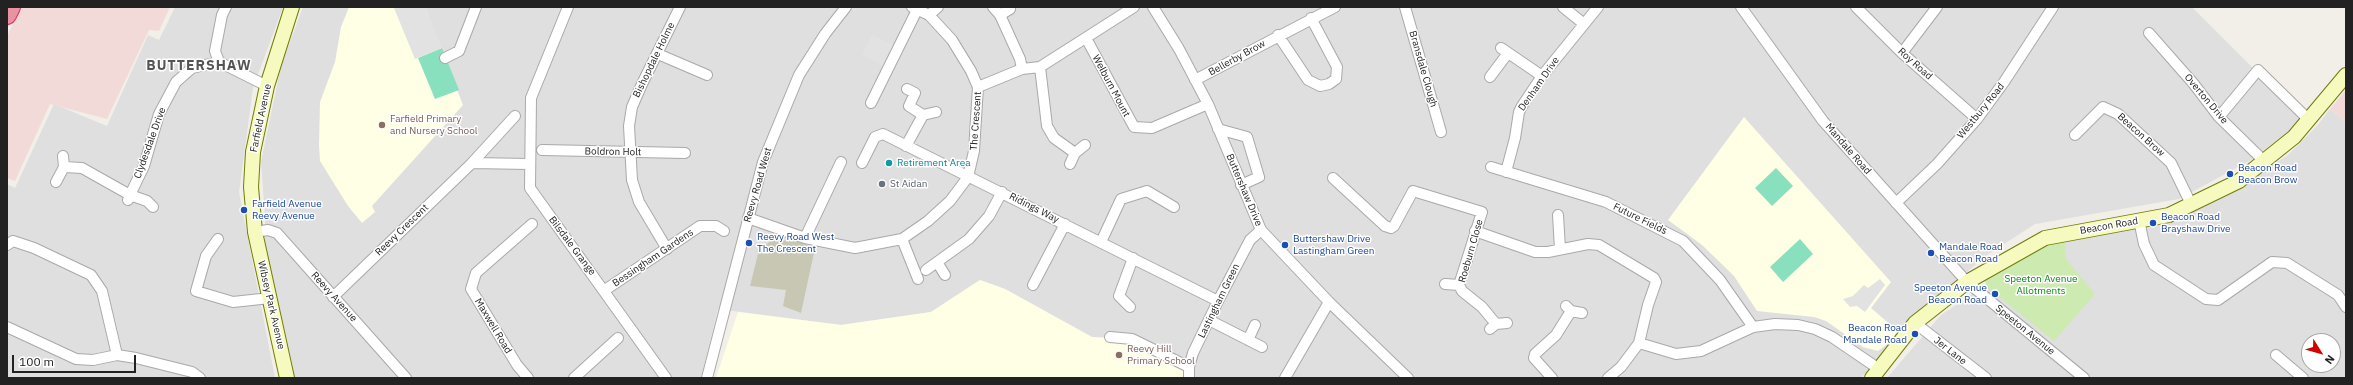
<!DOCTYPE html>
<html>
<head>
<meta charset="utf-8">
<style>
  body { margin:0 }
  #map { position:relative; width:2353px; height:385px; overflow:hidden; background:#f2efe9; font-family:"IBM Plex Sans",sans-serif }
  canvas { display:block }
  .frame { position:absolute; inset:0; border:8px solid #222; pointer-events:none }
  .north { position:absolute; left:2301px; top:333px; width:40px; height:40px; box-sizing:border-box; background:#fff; border:1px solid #a7a7a7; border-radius:50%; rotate:127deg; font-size:11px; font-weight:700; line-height:16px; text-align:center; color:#222 }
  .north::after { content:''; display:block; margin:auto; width:14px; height:18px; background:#d40000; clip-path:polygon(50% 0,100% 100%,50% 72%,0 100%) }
  .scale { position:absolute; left:12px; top:355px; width:124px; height:18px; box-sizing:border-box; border:2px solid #222; border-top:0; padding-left:5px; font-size:12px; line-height:14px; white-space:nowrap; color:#222; -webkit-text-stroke:3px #fff; paint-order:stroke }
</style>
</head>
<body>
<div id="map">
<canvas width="2353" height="385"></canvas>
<div class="frame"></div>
<div class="north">N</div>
<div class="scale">100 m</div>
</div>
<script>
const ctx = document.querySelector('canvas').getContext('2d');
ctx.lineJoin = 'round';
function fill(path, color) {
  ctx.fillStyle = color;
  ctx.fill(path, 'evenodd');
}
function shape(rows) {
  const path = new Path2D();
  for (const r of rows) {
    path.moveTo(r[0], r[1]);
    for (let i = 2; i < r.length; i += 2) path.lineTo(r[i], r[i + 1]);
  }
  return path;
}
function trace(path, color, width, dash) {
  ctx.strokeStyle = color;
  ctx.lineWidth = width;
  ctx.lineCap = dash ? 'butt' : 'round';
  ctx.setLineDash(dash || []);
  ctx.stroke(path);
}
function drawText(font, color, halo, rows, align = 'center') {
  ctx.font = font + ' "IBM Plex Sans",sans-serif';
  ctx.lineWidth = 3;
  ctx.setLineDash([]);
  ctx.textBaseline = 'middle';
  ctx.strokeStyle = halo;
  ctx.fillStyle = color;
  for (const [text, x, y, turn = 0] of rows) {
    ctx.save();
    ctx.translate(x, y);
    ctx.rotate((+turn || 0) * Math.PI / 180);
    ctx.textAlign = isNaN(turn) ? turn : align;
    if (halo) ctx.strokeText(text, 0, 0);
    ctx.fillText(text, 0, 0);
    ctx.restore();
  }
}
fill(shape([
  [175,7,283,7,253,88,239,192,275,378,7,378,7,184,15,188,54,104,107,126,148,35,159,40],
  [303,7,2192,7,2304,119,2251,160,2179,199,2035,224,1984,257,1906,326,1861,378,1195,378,1185,360,1137,337,1092,337,1005,289,980,280,931,312,841,325,718,309,701,378,294,378,265,244,265,217,261,162,281,66],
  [2330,109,2346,122,2346,378,1887,378,1941,315,2044,246,2175,221,2287,156,2317,126],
  [2309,341,2333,341,2333,365,2309,365]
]), '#e0dfdf');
fill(shape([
  [21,7,170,7,159,31,149,30,107,119,50,104,15,181,7,178,7,37],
  [2346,90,2346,122,2330,109]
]), '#f2dad9');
fill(shape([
  [349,7,425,7,463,105,372,206,375,212,362,223,348,206,320,161,319,145,320,102,335,62,341,27],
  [1744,117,1891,282,1871,308,1898,331,1886,345,1878,351,1863,347,1826,321,1814,317,1757,311,1734,276,1702,245,1668,220],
  [980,280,1005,289,1092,337,1126,340,1184,370,1186,378,716,378,738,312,841,325,931,312]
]), '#ffffe5');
fill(shape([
  [772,240,797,241,815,248,801,313,783,306,786,290,750,286,759,250]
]), '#c7c7b4');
fill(shape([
  [2064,239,2066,259,2095,294,2054,341,1987,287,1985,281,2021,255]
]), '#cdebb0');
fill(shape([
  [442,48,459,90,435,99,418,58],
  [1776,168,1793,186,1772,206,1755,188],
  [1800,239,1813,254,1783,282,1770,267]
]), '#88e0be');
fill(shape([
  [398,7,425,7,442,48,415,59,394,8],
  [872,35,901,49,891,69,862,55],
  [1880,279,1885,285,1865,312,1857,306,1850,307,1843,299,1853,296,1864,285,1868,288]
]), '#e2e2e2');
const street = shape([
  [568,7,531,98,530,188,666,378],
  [993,7,1000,15,1020,59,1022,69],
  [1153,7,1179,49,1208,104,1261,230,1329,302,1408,378],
  [1405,7,1441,132],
  [1563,7,1584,24],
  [1741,7,1823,121,1967,282,2084,378],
  [1856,7,1902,53,1977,119],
  [929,15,938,7],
  [1000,15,1010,9],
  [2149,33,2193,83,2219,117,2265,162],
  [1278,35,1308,80,1320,86,1329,84,1336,79,1337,67,1311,18],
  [1086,38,1134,127,1152,128,1208,104],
  [1501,48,1542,76],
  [1902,53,1937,7],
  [658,54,707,75],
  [445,58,459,51,476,7],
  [219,62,215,51,222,15,226,7],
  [1040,67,1047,126,1054,138,1075,153],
  [1490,77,1508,53],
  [1195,80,1335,7],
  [978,87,1022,69,1040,67,1134,7],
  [871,103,917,10],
  [923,115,936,112],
  [2219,117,2258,70,2309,120],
  [1218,129,1247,137,1259,177,1241,185],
  [2075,135,2103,107,2118,114,2171,163,2191,204],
  [906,146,923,115,909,106,915,93,907,89],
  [542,150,685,153],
  [63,156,64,167],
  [472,163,515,116],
  [862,163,875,137,883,134,1218,301],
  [1070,164,1075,153,1085,145],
  [1491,167,1606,202,1683,241,1720,280,1753,327],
  [1506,172,1515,138,1519,112,1522,106,1542,76,1598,7],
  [1333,178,1385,226,1391,228,1394,226,1413,191,1482,212,1459,285,1462,291,1482,307,1496,324],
  [56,182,64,167,82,168,130,195,144,166,159,114,176,82,192,68,219,62,267,86],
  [128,200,130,195,147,201,153,207],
  [1896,203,1937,164,1977,119,2004,82,2053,7],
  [1558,215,1560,249],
  [748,218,805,238,855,248,902,239,928,221,950,201,968,177,974,151,978,87,971,71,952,40,929,15,912,7],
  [2139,220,2144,244,2154,265,2206,299,2218,300,2272,262,2287,263,2338,295,2346,307],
  [1475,231,1535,252,1548,252,1588,244,1599,245,1654,278,1656,282,1648,305,1639,343,1621,367,1608,378],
  [255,232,268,230,277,233,406,378],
  [805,238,841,162],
  [218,239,206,256,196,291,233,302,270,298],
  [902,239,918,279],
  [1101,242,1121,199,1147,191,1174,207],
  [7,245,13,241,34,248,91,275,102,291,117,355],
  [667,249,639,202,632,180,629,126,632,107,642,84,680,7],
  [937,262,945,275],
  [926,270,969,239,989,216,1002,192],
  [1445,284,1459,285],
  [1033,285,1065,224],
  [605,290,700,226,716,226,724,231],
  [333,297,472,163,529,164],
  [1566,306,1571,311,1582,313],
  [1130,307,1119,296,1133,258],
  [1209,320,1262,347],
  [1915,323,1986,378],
  [7,327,76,359,93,360,117,355,136,358,192,372,200,378],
  [1490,329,1496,324,1507,323],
  [1110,337,1132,339,1189,367],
  [1248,340,1255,325],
  [1639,343,1676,354,1701,351,1753,327,1775,324,1798,325,1815,329,1832,337,1879,369],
  [2276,355,2303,378],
  [528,378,517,365,471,289,476,273,532,224],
  [574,378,618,338],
  [707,378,763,162,799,75,825,34,846,7],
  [1189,378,1189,367,1193,353,1218,301,1250,240,1261,230],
  [1285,378,1329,302],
  [1552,378,1534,358,1535,354,1556,335,1571,311]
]);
const secondary = shape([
  [287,378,255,232,251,187,253,152,267,86,292,7],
  [1872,378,1915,323,1967,282,2045,238,2169,215,2239,181,2294,137,2346,75]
]);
const highway = shape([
  [7,15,11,7]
]);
trace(street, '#a9a9a9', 12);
trace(secondary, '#707d05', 16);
trace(highway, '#dc2a67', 20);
trace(street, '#fff', 10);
trace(secondary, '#f7fabf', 14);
trace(highway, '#e892a2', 18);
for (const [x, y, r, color] of [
  [382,125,4,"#8d6e63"],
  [889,163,4,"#0f9aa8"],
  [2230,174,4,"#1a4fb4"],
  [882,184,4,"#6b7280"],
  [244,210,4,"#1a4fb4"],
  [2153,223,4,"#1a4fb4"],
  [749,243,4,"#1a4fb4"],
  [1285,245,4,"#1a4fb4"],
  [1931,253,4,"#1a4fb4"],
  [1995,294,4,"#1a4fb4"],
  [1915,334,4,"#1a4fb4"],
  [1119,355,4,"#8d6e63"]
]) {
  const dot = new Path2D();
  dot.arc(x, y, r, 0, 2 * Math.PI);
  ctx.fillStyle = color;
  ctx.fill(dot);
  trace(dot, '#fff', 1.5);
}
drawText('10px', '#222', '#fff', [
  ["Bellerby Brow",1237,58,-29],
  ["Bishopdale Holme",654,60,-64],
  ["Roy Road",1915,64,42],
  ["Bransdale Clough",1423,69,74],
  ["Denham Drive",1539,84,-55],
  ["Welburn Mount",1111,86,62],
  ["Overton Drive",2206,99,50],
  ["Westbury Road",1981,111,-51],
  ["Farfield Avenue",261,118,-78],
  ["The Crescent",976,121,-86],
  ["Beacon Brow",2141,135,42],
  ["Clydesdale Drive",150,143,-70],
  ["Mandale Road",1848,149,49],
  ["Boldron Holt",613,152,1],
  ["Reevy Road West",758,185,-74],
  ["Buttershaw Drive",1244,190,67],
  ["Ridings Way",1034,208,27],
  ["Future Fields",1640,219,26],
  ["Beacon Road",2109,226,-10],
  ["Reevy Crescent",402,230,-44],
  ["Bilsdale Grange",572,246,53],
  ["Roeburn Close",1471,251,-74],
  ["Bessingham Gardens",653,258,-34],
  ["Reevy Avenue",334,297,48],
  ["Lastingham Green",1219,301,-64],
  ["Wibsey Park Avenue",271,305,77],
  ["Maxwell Road",493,326,59],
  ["Speeton Avenue",2025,330,39],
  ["Jer Lane",1950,351,38]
]);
drawText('10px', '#785e54', '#fff', [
  ["Farfield Primary",390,119],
  ["and Nursery School",390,131],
  ["Reevy Hill",1127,349],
  ["Primary School",1127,361]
], 'left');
drawText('10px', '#0d838f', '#fff', [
  ["Retirement Area",897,163]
], 'left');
drawText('10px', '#164399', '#fff', [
  ["Beacon Road",2238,168],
  ["Beacon Brow",2238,180],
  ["Farfield Avenue",252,204],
  ["Reevy Avenue",252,216],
  ["Beacon Road",2161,217],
  ["Brayshaw Drive",2161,229],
  ["Reevy Road West",757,237],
  ["The Crescent",757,249],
  ["Buttershaw Drive",1293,239],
  ["Lastingham Green",1293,251],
  ["Mandale Road",1939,247],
  ["Beacon Road",1939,259],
  ["Speeton Avenue",1987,288,"right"],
  ["Beacon Road",1987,300,"right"],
  ["Beacon Road",1907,328,"right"],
  ["Mandale Road",1907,340,"right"]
], 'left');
drawText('10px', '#5b616d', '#fff', [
  ["St Aidan",890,184]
], 'left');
drawText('10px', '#0c8416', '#fff', [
  ["Speeton Avenue",2041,279],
  ["Allotments",2041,291]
]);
ctx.letterSpacing = '1px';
drawText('bold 14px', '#555', '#fff', [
  ["BUTTERSHAW",199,66]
]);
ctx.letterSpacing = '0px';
</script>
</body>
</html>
